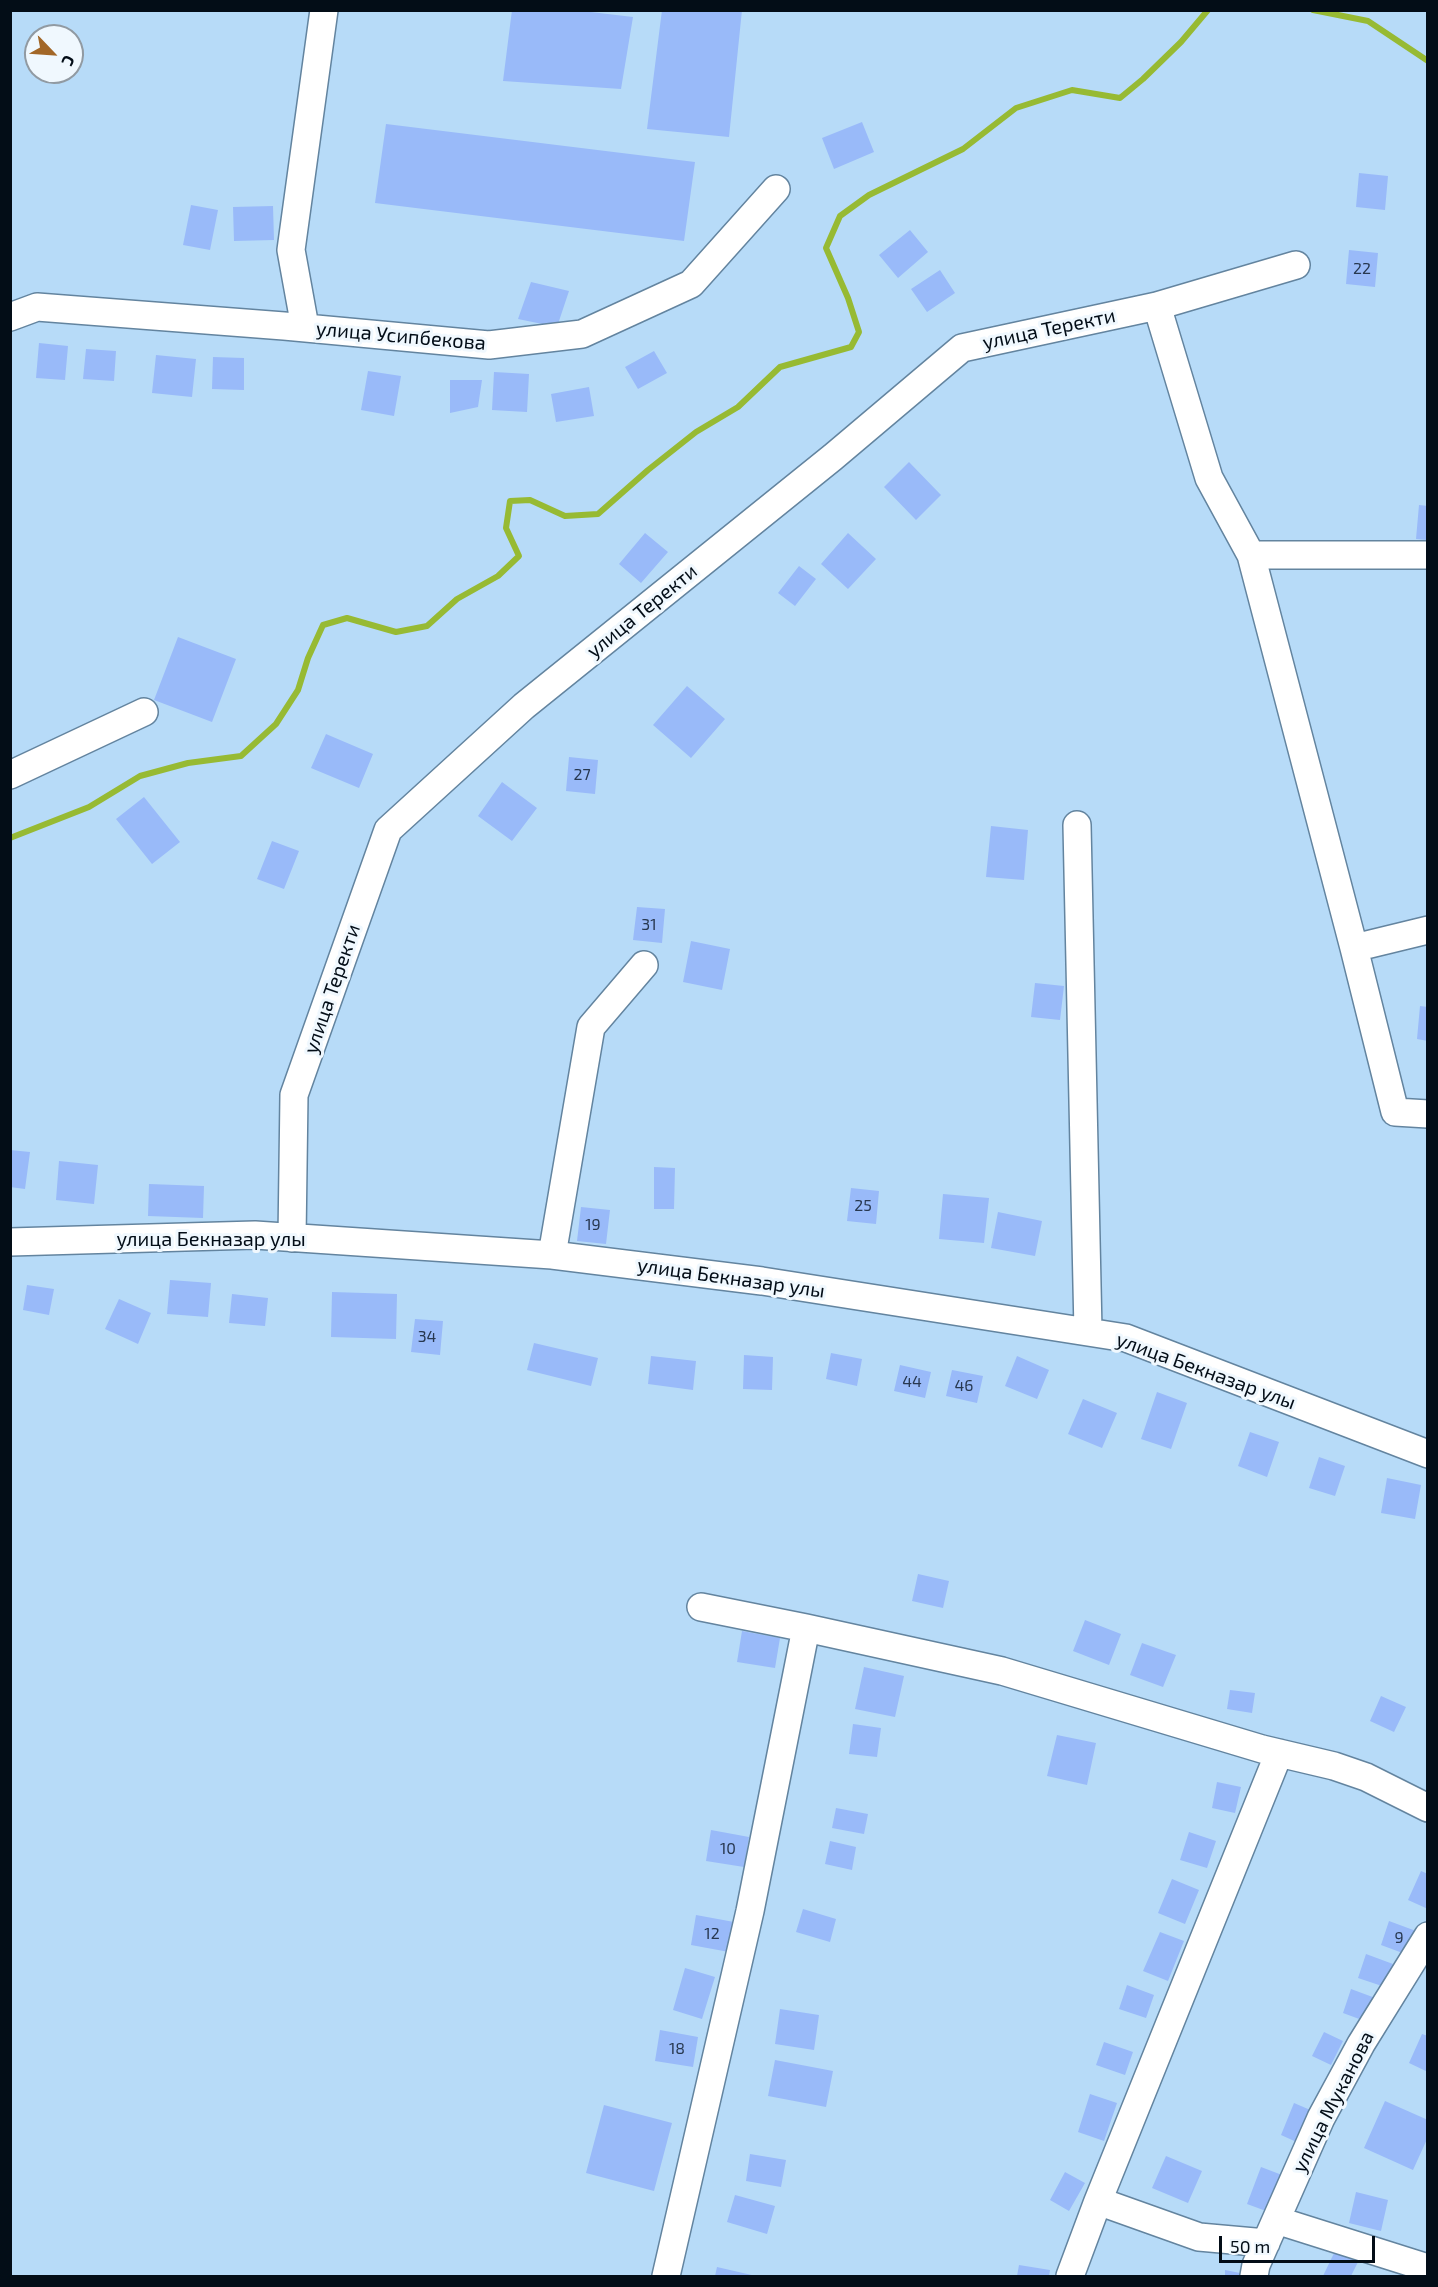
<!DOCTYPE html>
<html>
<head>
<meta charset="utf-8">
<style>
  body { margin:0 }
  #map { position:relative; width:1438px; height:2287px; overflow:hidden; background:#b7dbf8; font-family:"Exo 2",sans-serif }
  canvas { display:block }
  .frame { position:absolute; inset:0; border:12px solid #030d17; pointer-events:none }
  .north { position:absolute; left:24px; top:24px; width:60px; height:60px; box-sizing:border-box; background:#f0f8fe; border:2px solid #919aa2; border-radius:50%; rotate:115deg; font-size:16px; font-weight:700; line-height:24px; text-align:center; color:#030d17 }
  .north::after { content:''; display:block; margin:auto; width:21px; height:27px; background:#a26728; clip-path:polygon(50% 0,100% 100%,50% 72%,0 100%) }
  .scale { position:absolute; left:1219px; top:2236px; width:156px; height:27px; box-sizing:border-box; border:3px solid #030d17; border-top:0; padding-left:8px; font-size:18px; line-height:21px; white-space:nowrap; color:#030d17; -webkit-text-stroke:4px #f0f8fe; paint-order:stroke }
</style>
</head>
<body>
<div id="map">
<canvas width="1438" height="2287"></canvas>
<div class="frame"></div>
<div class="north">С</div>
<div class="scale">50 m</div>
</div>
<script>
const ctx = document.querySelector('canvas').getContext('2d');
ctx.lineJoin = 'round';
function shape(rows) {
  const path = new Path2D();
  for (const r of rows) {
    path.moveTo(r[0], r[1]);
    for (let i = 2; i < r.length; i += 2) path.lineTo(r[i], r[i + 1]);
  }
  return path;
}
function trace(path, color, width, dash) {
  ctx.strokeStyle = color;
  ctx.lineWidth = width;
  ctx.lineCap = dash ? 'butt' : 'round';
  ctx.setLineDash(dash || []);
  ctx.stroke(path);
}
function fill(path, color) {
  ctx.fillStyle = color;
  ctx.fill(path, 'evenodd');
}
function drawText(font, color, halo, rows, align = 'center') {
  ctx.font = font + ' "Exo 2",sans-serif';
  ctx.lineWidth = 6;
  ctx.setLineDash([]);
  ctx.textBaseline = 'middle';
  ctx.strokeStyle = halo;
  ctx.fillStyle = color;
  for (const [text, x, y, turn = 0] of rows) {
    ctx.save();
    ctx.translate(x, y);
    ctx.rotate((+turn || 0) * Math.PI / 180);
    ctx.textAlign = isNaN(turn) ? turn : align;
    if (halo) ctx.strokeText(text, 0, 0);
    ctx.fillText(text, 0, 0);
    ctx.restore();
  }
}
trace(shape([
  [1313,10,1368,21,1428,61],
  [10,838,89,807,140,776,188,763,241,756,276,724,298,690,308,658,323,625,347,618,396,632,427,626,457,599,498,576,519,556,506,528,510,501,530,500,565,516,598,514,648,470,696,432,738,407,780,367,851,347,859,332,848,298,826,248,840,216,869,195,963,149,1016,108,1072,90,1120,98,1143,79,1181,42,1208,10]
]), '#97ba33', 6);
fill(shape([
  [512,10,574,10,633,17,621,89,503,81],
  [662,10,742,10,729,137,647,129],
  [862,122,874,152,834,169,822,138],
  [386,124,695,162,684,241,375,203],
  [1359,173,1388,176,1385,210,1356,207],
  [191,205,218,210,210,250,183,245],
  [273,206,274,240,234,241,233,207],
  [910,230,928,252,898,278,879,255],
  [1349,250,1378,253,1375,287,1346,284],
  [940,270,955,293,927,312,911,289],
  [531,282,569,291,557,327,518,319],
  [39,343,68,346,65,380,36,378],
  [86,349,116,351,114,381,83,379],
  [654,351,667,373,638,389,625,367],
  [156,355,196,359,192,397,152,393],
  [213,357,244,358,244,390,212,389],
  [368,371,401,376,394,416,361,410],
  [494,372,529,374,527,412,492,410],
  [450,380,482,380,478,407,450,413],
  [589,387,594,416,556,422,551,394],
  [909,462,941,495,916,520,884,487],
  [1419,505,1428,506,1428,540,1416,539],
  [645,533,668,552,641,583,619,564],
  [848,533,876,559,848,589,821,564],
  [799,566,816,579,795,606,778,593],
  [178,637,236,659,212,722,154,700],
  [687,686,725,719,691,758,653,725],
  [326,734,373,754,359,788,311,768],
  [569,757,598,760,595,794,566,791],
  [502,782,537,808,512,841,478,816],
  [144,797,180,842,152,864,116,819],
  [991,826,1028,830,1024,880,986,877],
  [272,841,299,851,284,889,257,879],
  [637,907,665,909,662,943,633,940],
  [691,941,730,949,722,990,683,982],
  [1035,983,1064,986,1060,1020,1031,1017],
  [1420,1006,1428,1007,1428,1041,1417,1039],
  [10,1150,30,1152,25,1189,10,1187],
  [59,1161,98,1165,94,1204,56,1200],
  [654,1167,675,1168,674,1209,654,1209],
  [149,1184,204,1186,203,1218,148,1216],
  [851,1188,879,1191,876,1224,847,1221],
  [943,1194,989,1198,984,1243,939,1239],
  [581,1207,610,1210,606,1244,577,1241],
  [998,1212,1042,1221,1035,1256,991,1248],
  [170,1280,211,1283,208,1317,167,1314],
  [27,1285,54,1289,49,1315,23,1310],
  [332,1292,397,1294,396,1339,331,1337],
  [232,1294,268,1298,265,1326,229,1323],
  [119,1299,151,1313,138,1344,105,1329],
  [415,1319,443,1321,440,1355,411,1352],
  [534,1343,598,1358,591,1386,527,1370],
  [831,1353,862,1359,857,1386,826,1379],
  [744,1355,773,1357,772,1390,743,1389],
  [651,1356,696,1361,693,1390,648,1384],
  [1017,1356,1049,1370,1037,1399,1005,1386],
  [900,1365,931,1372,925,1398,894,1391],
  [952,1370,983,1376,977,1403,946,1396],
  [1157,1392,1187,1403,1171,1449,1141,1439],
  [1083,1399,1117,1413,1102,1448,1068,1434],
  [1250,1432,1279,1442,1267,1477,1238,1466],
  [1319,1457,1345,1466,1335,1496,1309,1488],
  [1387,1478,1421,1485,1415,1519,1381,1513],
  [918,1574,949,1581,943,1608,912,1601],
  [1085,1620,1121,1634,1109,1665,1073,1651],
  [742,1631,780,1638,775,1668,737,1662],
  [1142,1643,1176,1655,1163,1687,1130,1675],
  [864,1667,904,1676,895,1717,855,1709],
  [1230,1690,1255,1693,1252,1713,1227,1709],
  [1381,1696,1406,1707,1394,1732,1370,1721],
  [853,1724,881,1728,877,1757,849,1754],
  [1057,1735,1096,1743,1087,1785,1047,1776],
  [1217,1782,1241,1787,1235,1813,1212,1808],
  [836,1808,868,1814,864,1834,832,1828],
  [711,1830,749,1837,744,1867,706,1861],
  [1189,1832,1216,1841,1207,1868,1180,1860],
  [830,1841,856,1847,852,1870,825,1864],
  [1421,1871,1428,1874,1428,1909,1408,1900],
  [1172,1879,1199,1890,1185,1924,1158,1913],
  [803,1909,836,1919,830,1942,796,1932],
  [696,1915,734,1922,729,1952,691,1945],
  [1389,1921,1416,1931,1408,1955,1381,1945],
  [1160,1932,1184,1941,1168,1981,1143,1971],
  [1366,1954,1393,1964,1385,1987,1358,1978],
  [685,1968,715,1977,702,2019,673,2010],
  [1127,1985,1154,1995,1146,2018,1119,2009],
  [1351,1989,1378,1999,1370,2023,1343,2013],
  [780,2009,819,2015,814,2050,775,2044],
  [660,2030,698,2037,693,2067,655,2061],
  [1324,2032,1343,2041,1331,2065,1312,2056],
  [1422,2034,1428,2036,1428,2072,1409,2063],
  [1104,2042,1133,2052,1125,2075,1096,2065],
  [775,2060,833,2071,826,2107,768,2096],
  [1090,2094,1117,2103,1104,2141,1078,2132],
  [1385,2101,1428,2120,1428,2137,1413,2170,1364,2148],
  [1294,2103,1315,2112,1301,2144,1281,2135],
  [604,2105,672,2123,654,2191,586,2173],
  [750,2154,786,2160,781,2187,746,2181],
  [1166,2156,1202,2171,1188,2203,1152,2188],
  [1261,2167,1290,2178,1277,2215,1247,2204],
  [1065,2172,1085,2183,1069,2211,1050,2200],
  [1356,2192,1388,2200,1381,2231,1349,2223],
  [735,2195,775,2206,767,2234,727,2222],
  [1336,2249,1359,2260,1351,2276,1323,2276],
  [1019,2265,1050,2270,1049,2276,1017,2276],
  [717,2267,756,2276,715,2276],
  [1225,2270,1245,2274,1245,2276,1225,2276]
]), '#99baf9');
const minor = shape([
  [1157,306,1209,478,1251,555,1354,948,1395,1112,1428,1114],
  [10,317,37,307,284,326,489,345,582,334,691,284,776,189],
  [305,327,291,250,324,10],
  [1251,555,1428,555],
  [10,775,144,712],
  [1077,825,1088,1331],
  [1354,948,1428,930],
  [292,1238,294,1095,388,830,524,706,833,457,962,348,1157,306,1296,265],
  [10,1242,255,1235,552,1255,762,1281,1126,1338,1428,1454],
  [552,1255,591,1027,644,965],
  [701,1607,806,1628,1002,1671,1262,1749,1334,1766,1366,1777,1428,1808],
  [1098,2201,1199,2237,1266,2243],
  [1276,2220,1428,2268],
  [666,2276,750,1911,806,1628],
  [1070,2276,1098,2201,1279,1753],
  [1254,2276,1256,2265,1321,2118,1361,2044,1428,1936]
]);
trace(minor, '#63849f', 30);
trace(minor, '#fff', 27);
drawText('16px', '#283850', null, [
  ["22",1362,269],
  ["27",582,775],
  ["31",649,925],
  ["25",863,1206],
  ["19",593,1225],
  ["34",427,1337],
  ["44",912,1382],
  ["46",964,1386],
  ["10",728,1849],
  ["12",712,1934],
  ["9",1399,1938],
  ["18",677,2049]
]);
drawText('20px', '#030d17', '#f0f8fe', [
  ["улица Теректи",1049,329,-12],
  ["улица Усипбекова",401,336,5],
  ["улица Теректи",642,611,-39],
  ["улица Теректи",332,989,-71],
  ["улица Бекназар улы",211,1239],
  ["улица Бекназар улы",731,1278,8],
  ["улица Бекназар улы",1206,1371,20],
  ["улица Муканова",1333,2102,-63]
]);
</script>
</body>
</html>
